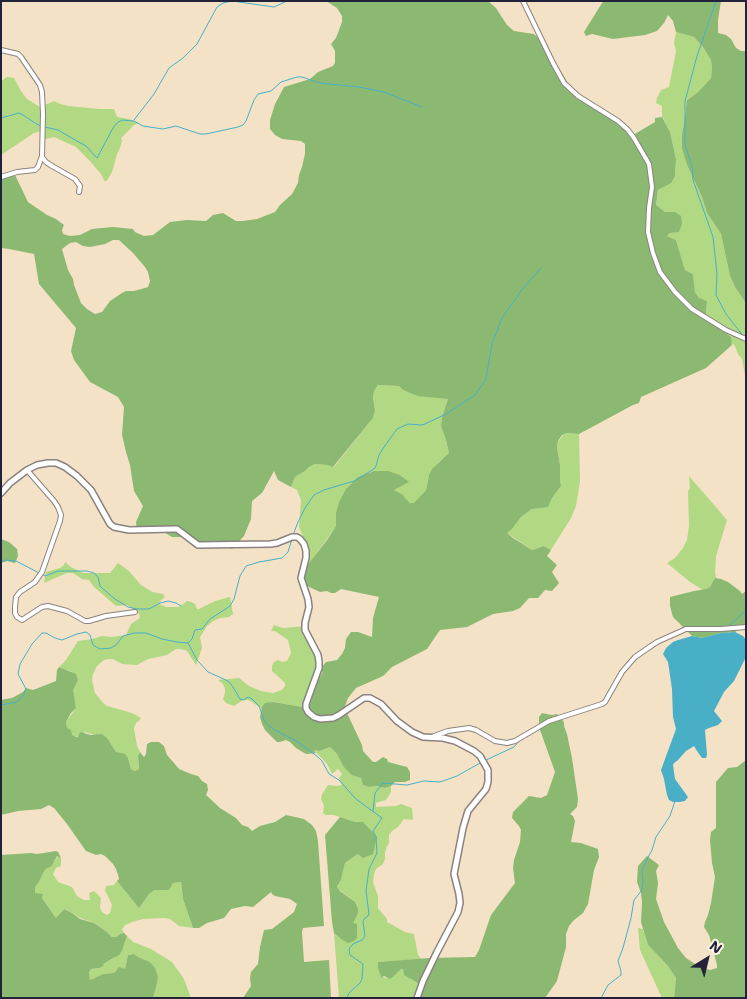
<!DOCTYPE html>
<html>
<head>
<meta charset="utf-8">
<style>
  body { margin:0 }
  #map { position:relative; width:747px; height:999px; overflow:hidden; background:#f3e2c5; font-family:"Shantell Sans",sans-serif }
  canvas { display:block }
  .frame { position:absolute; inset:0; border:2px solid #22223b; pointer-events:none }
  .north { position:absolute; left:682px; top:934px; width:50px; height:50px; -webkit-text-stroke:4px #fcf5e5; paint-order:stroke; rotate:36deg; font-size:14px; font-weight:700; line-height:20px; text-align:center; color:#22223b }
  .north::after { content:''; display:block; margin:auto; width:18px; height:22px; background:#22223b; clip-path:polygon(50% 0,100% 100%,50% 72%,0 100%) }
</style>
</head>
<body>
<div id="map">
<canvas width="747" height="999"></canvas>
<div class="frame"></div>
<div class="north">N</div>
</div>
<script>
const ctx = document.querySelector('canvas').getContext('2d');
ctx.lineJoin = 'round';
function fill(path, color) {
  ctx.fillStyle = color;
  ctx.fill(path, 'evenodd');
}
function shape(rows) {
  const path = new Path2D();
  for (const r of rows) {
    path.moveTo(r[0], r[1]);
    for (let i = 2; i < r.length; i += 2) path.lineTo(r[i], r[i + 1]);
  }
  return path;
}
function trace(path, color, width, dash) {
  ctx.strokeStyle = color;
  ctx.lineWidth = width;
  ctx.lineCap = dash ? 'butt' : 'round';
  ctx.setLineDash(dash || []);
  ctx.stroke(path);
}
fill(shape([
  [676,32,694,37,703,47,711,60,712,68,711,78,697,93,687,100,684,123,682,135,687,165,702,197,707,213,721,234,730,276,735,287,745,302,746,381,742,359,738,354,735,346,731,342,731,337,715,324,706,314,707,304,699,298,695,292,693,274,685,270,676,240,667,236,670,233,675,212,665,212,656,206,658,190,663,187,675,176,676,159,670,132,662,116,662,106,656,103,657,98,661,90,669,87,676,51,674,43],
  [7,77,14,78,21,91,27,99,40,107,54,101,60,104,68,106,100,109,114,109,117,117,129,119,139,123,134,125,121,138,122,141,120,148,117,154,112,172,108,179,105,182,101,174,89,160,76,147,54,137,42,140,41,131,34,133,1,155,1,81],
  [378,385,399,386,403,390,448,399,442,417,441,426,446,440,449,453,445,458,440,461,429,475,426,490,414,504,410,503,394,490,408,482,400,475,374,471,358,477,338,508,336,513,336,526,309,564,308,549,299,527,301,500,297,490,291,487,295,477,305,471,309,467,315,464,327,465,334,467,373,418,375,410,373,398,374,391],
  [567,433,579,434,580,481,576,506,571,518,551,550,544,546,532,550,507,533,512,529,521,517,532,509,548,506,552,498,561,486,560,479,560,465,557,447,558,442,563,435],
  [689,476,727,520,716,556,715,572,716,578,715,578,710,588,706,589,703,590,690,582,667,563,675,558,683,548,687,540,689,526,688,491,690,488],
  [65,562,71,567,83,573,110,573,118,563,129,571,141,585,152,592,163,594,165,597,161,600,159,604,166,607,179,607,187,601,191,602,195,604,197,609,199,609,215,601,230,597,233,614,229,617,220,618,213,621,207,626,200,637,202,648,196,665,187,651,181,649,176,649,167,655,148,659,137,665,122,664,113,659,108,659,104,660,97,666,93,674,92,680,95,693,103,703,107,706,132,713,141,718,139,721,136,723,134,728,137,746,140,752,138,756,139,769,135,771,131,769,128,758,116,752,108,739,85,732,79,737,72,736,67,728,66,722,76,708,72,690,75,685,71,671,66,670,59,667,66,660,78,641,92,639,102,636,112,637,126,635,131,624,140,618,139,613,127,605,116,606,94,587,89,580,82,579,73,573,67,573,44,583,46,572,60,568,64,565],
  [274,625,283,628,306,626,317,649,321,652,320,654,321,668,324,673,317,682,310,701,309,708,273,702,262,707,262,709,252,702,248,700,243,700,234,706,226,703,223,699,225,693,225,689,223,684,218,680,239,678,249,686,261,691,273,693,282,690,285,686,285,683,282,680,272,671,272,666,274,662,278,660,282,662,287,661,291,653,288,640,275,631,271,631],
  [330,747,337,754,343,766,361,778,369,787,377,786,385,788,391,786,391,792,386,800,376,803,376,807,396,806,401,804,412,808,413,818,412,820,404,819,398,827,392,831,389,835,389,843,387,846,385,852,385,859,383,864,376,869,374,874,373,882,378,896,378,908,387,919,387,922,405,932,414,934,418,955,421,959,379,962,382,977,387,978,393,977,400,969,403,969,410,979,419,984,415,993,414,998,339,998,334,933,341,939,358,915,355,902,337,888,341,880,345,863,358,854,363,822,355,822,334,815,326,815,323,813,324,806,321,799,322,794,328,785,337,786,342,785,339,778,342,774,338,769,332,774,327,764,314,750,320,751],
  [58,856,61,858,61,866,56,868,53,874,58,882,72,887,77,896,84,900,90,900,89,893,94,891,101,898,100,908,102,912,107,915,110,913,112,905,105,890,106,886,114,885,117,881,139,907,149,894,155,890,168,890,173,883,181,882,183,899,193,928,179,926,170,919,164,918,143,919,132,922,125,925,122,929,124,933,120,934,116,937,112,937,107,932,94,923,80,918,72,913,64,909,56,918,42,898,43,894,35,894,35,887,39,882,43,873,46,869,52,866],
  [638,928,643,929,648,945,668,966,676,978,674,998,662,998,640,950],
  [127,936,133,942,151,949,172,962,184,979,191,998,153,998,156,988,158,977,150,962,138,957,134,954,128,955,125,969,116,970,114,973,103,974,90,980,89,972,91,969,101,968,102,964,113,959,122,951]
]), '#b1d984');
fill(shape([
  [326,1,488,1,496,8,507,25,514,31,534,34,537,37,545,44,569,85,581,97,594,104,633,135,655,122,655,118,662,117,670,132,676,159,675,176,671,183,658,190,656,205,665,212,675,212,681,216,682,224,679,232,670,233,667,236,676,240,685,270,693,274,695,292,699,298,707,301,706,314,715,324,731,337,732,345,706,368,641,397,639,403,633,405,579,434,567,433,562,435,558,441,557,447,560,465,560,479,561,486,552,498,548,507,532,509,521,517,512,529,507,533,513,538,532,550,544,546,551,550,547,556,557,565,552,572,559,583,552,591,545,590,538,598,529,598,520,608,513,611,493,614,467,627,440,630,427,649,392,667,383,676,356,688,348,698,344,709,347,713,362,745,363,751,373,762,376,762,383,757,387,759,388,762,407,767,410,772,410,780,405,782,395,782,391,786,385,788,377,786,369,787,363,785,361,778,352,775,343,766,337,754,330,747,320,751,314,750,316,753,306,754,296,748,290,742,286,740,280,742,277,742,265,730,262,724,260,717,262,707,265,703,273,702,309,708,317,682,323,673,321,668,326,662,337,660,342,654,345,648,346,639,351,632,358,632,372,637,373,618,379,597,341,589,335,593,331,593,327,591,320,592,305,585,303,576,306,567,327,540,336,526,336,513,339,502,346,489,358,477,374,471,388,471,400,475,409,482,394,490,403,495,404,497,410,503,414,503,426,490,429,475,432,469,449,453,446,440,441,426,442,417,448,399,418,396,403,390,399,386,378,385,374,391,373,398,375,410,373,418,333,467,327,465,315,464,309,467,305,471,295,477,291,487,278,480,274,471,262,493,252,501,251,519,244,536,232,549,226,547,206,548,194,546,182,537,172,537,162,531,137,532,136,522,143,506,134,491,130,465,126,452,122,435,124,407,118,397,90,382,74,360,71,351,76,328,39,284,34,254,9,249,1,248,1,180,7,177,15,175,28,202,47,215,56,219,64,225,62,230,63,234,70,236,80,235,92,229,113,227,133,229,135,232,144,236,153,235,170,222,187,220,206,221,213,215,223,213,236,221,243,221,257,219,275,212,280,205,292,194,298,183,299,175,302,167,305,154,305,144,301,141,282,139,275,135,270,129,270,120,275,104,284,87,310,79,318,72,333,66,335,63,335,51,331,44,336,38,342,22,342,16,337,8],
  [113,240,119,240,133,253,145,267,148,272,150,281,148,287,145,288,134,291,126,291,122,293,110,301,102,312,95,314,87,309,81,303,74,285,73,279,68,270,62,249,70,243,76,242,83,246,90,247,105,244],
  [604,1,721,1,718,20,718,33,726,35,731,39,736,48,741,51,746,51,746,305,745,302,735,287,730,276,721,234,707,213,702,197,687,165,682,148,682,135,684,123,687,100,697,93,711,78,712,68,711,60,703,47,694,37,676,32,673,21,668,15,664,23,657,31,645,35,613,39,592,34,586,36,584,32,602,3],
  [1,539,9,542,17,549,18,556,15,563,7,561,1,563],
  [715,578,721,579,728,582,740,591,742,594,746,591,746,624,735,632,721,633,702,638,692,636,673,617,670,606,670,597,694,591,706,589,710,587],
  [59,667,76,674,78,680,73,690,76,708,71,713,66,722,67,728,71,730,72,735,76,737,78,737,80,732,91,735,102,734,108,739,116,752,125,754,128,758,131,769,135,771,139,769,138,756,140,752,144,757,146,754,147,744,151,742,159,742,164,746,167,755,174,763,179,769,191,774,198,776,202,781,207,784,208,790,206,795,220,808,236,818,242,825,248,827,252,831,260,826,275,822,286,815,304,819,312,825,316,831,318,841,324,926,303,928,302,932,304,962,329,960,331,998,243,998,251,986,250,978,251,972,258,964,260,947,264,930,272,929,294,912,297,904,290,899,275,896,272,894,271,892,253,907,245,906,231,909,224,918,207,923,199,928,193,928,183,899,181,882,173,883,169,890,155,890,149,894,139,908,117,881,119,879,118,875,116,869,113,864,105,856,101,854,96,855,86,851,67,824,54,808,49,805,41,809,18,811,1,815,1,700,12,698,23,692,26,688,33,690,56,681,57,670],
  [542,713,552,715,557,714,564,722,564,726,567,734,572,758,578,799,577,807,570,814,573,816,575,821,571,842,581,843,598,849,599,857,594,870,588,904,583,913,573,921,569,926,566,934,566,947,557,981,545,998,414,998,415,993,419,984,404,975,403,969,401,969,393,977,390,979,384,976,382,977,382,979,378,968,378,962,429,958,475,957,479,950,491,915,515,883,513,868,514,860,520,842,521,830,519,826,512,818,513,812,529,796,541,798,547,795,555,772,539,727,539,717],
  [746,760,746,998,674,998,676,978,668,966,648,945,645,935,641,922,642,902,641,893,637,882,638,866,647,856,659,865,656,871,658,883,656,899,664,922,678,948,686,958,698,966,710,970,717,968,717,965,709,935,704,927,705,922,708,915,711,903,715,877,712,863,710,840,711,832,716,828,716,782,728,768,737,767],
  [340,817,355,822,363,822,377,837,373,854,363,858,358,854,345,863,341,880,337,887,340,891,355,902,358,909,358,914,353,923,357,924,357,938,354,941,348,943,341,939,334,933,332,922,325,835],
  [56,851,58,852,61,858,57,856,52,866,46,869,43,873,39,882,35,887,35,893,43,894,42,898,56,918,64,909,72,913,80,919,94,923,107,932,112,937,116,937,120,934,124,933,127,936,122,951,119,955,103,964,104,965,100,968,91,969,89,972,90,980,103,974,114,973,119,967,125,969,128,955,134,954,138,957,150,962,155,968,158,977,156,988,153,998,1,998,1,855,31,853,37,854]
]), '#8cb972');
fill(shape([
  [735,632,743,636,746,640,746,657,734,681,724,692,714,711,722,721,718,725,709,728,705,730,707,755,706,758,702,758,697,751,694,746,686,751,678,760,674,763,673,765,675,779,688,797,685,801,680,802,673,802,669,800,667,795,664,779,661,770,676,729,673,717,672,689,668,662,663,654,666,648,673,642,678,640,692,636,702,638,721,633]
]), '#48afc7');
trace(shape([
  [716,1,697,56,685,101,685,144,692,167,693,180,713,237,717,274,716,295,726,314,744,337],
  [1,118,19,113,23,115,35,123,41,126],
  [134,120,154,94,169,68,183,58,197,44,217,7,223,3,232,1,274,7,287,1],
  [45,127,58,130,77,141,86,146,97,158,113,128,117,123,122,120,134,121,143,126,163,129,176,126,200,134,206,134,238,127,243,125,246,121,254,100,258,94,271,91,281,82,297,77,302,77,320,83,359,87,384,92,422,107],
  [293,535,298,522,305,508,314,495,324,490,354,481,374,469,376,466,379,455,384,447,397,429,408,424,421,425,425,424,446,414,475,395,486,379,492,344,502,318,521,291,541,268],
  [1,562,6,560,16,561,45,576,58,571,87,571,94,573,98,577,100,586,103,589,115,599,128,607,137,609,149,609,160,603,168,601,176,603,181,606],
  [726,632,729,626,746,610],
  [188,643,192,639,195,630,202,629,210,619,230,606,234,599,240,576,246,566,259,562,282,558,288,552,292,539],
  [188,643,197,660,208,672,228,681,233,687,240,699,244,700,248,697,252,699,259,706,264,720,268,725,275,730,298,742,318,757,322,761,329,774,339,780,356,799,382,818,373,831,376,837,377,853,369,869,366,891,369,914,368,916,364,919,363,922,365,936,362,940,353,944,349,949,350,955,363,964,362,979,360,983,349,993,347,998],
  [1,705,17,702,23,696,26,689,18,674,20,664,32,644,42,633,46,633,55,638,62,640,77,634,86,632,90,635,93,645,100,649,111,648,116,645,123,636,134,633,146,633,162,639,177,642,187,643],
  [484,761,514,747,519,741],
  [373,811,375,793,383,783,407,785,424,781,440,782,457,776,480,763],
  [601,998,608,985,621,975,621,971,618,961,623,948,631,918,634,900,642,890,643,881,642,873,643,867,652,850,656,837,670,816,675,801]
]), '#48afc7', 1);
const street = shape([
  [523,1,553,63,564,83,578,96,618,121,628,130,634,138,649,164,652,187,649,208,648,232,653,253,660,272,675,292,692,309,726,330,746,339],
  [1,50,18,54,21,57,40,85,42,92,43,114,42,157,46,162,52,166,75,179,80,186,79,192],
  [1,177,17,172,35,170,38,167,42,156],
  [27,470,54,501,58,507,61,515,60,521,42,572,35,582,20,592,16,597,15,607,15,613,17,617,22,620,42,607,48,606,67,611,85,621,89,621,106,616,135,612],
  [434,736,448,731,469,728,476,730,495,741,507,743,515,741,549,721,602,704,605,702,622,672,635,657,657,642,686,629,721,629,746,627]
]);
const secondary = shape([
  [1,493,10,483,27,470,37,465,48,463,56,463,65,467,77,476,91,490,110,524,114,527,129,530,174,529,177,529,198,545,270,544,277,543,292,537,297,537,300,539,304,544,306,551,306,558,301,578,308,599,309,607,305,623,305,630,318,655,319,662,319,668,306,704,306,708,308,712,314,717,320,719,333,718,339,715,364,698,370,698,381,704,397,721,412,732,423,737,443,738,455,741,474,751,480,756,488,770,488,782,486,789,468,811,463,828,454,874,459,894,460,903,458,912,437,952,423,981,417,998]
]);
trace(street, '#8a8280', 6);
trace(secondary, '#8a8280', 8);
trace(street, '#fff', 4);
trace(secondary, '#fff', 5);
</script>
</body>
</html>
